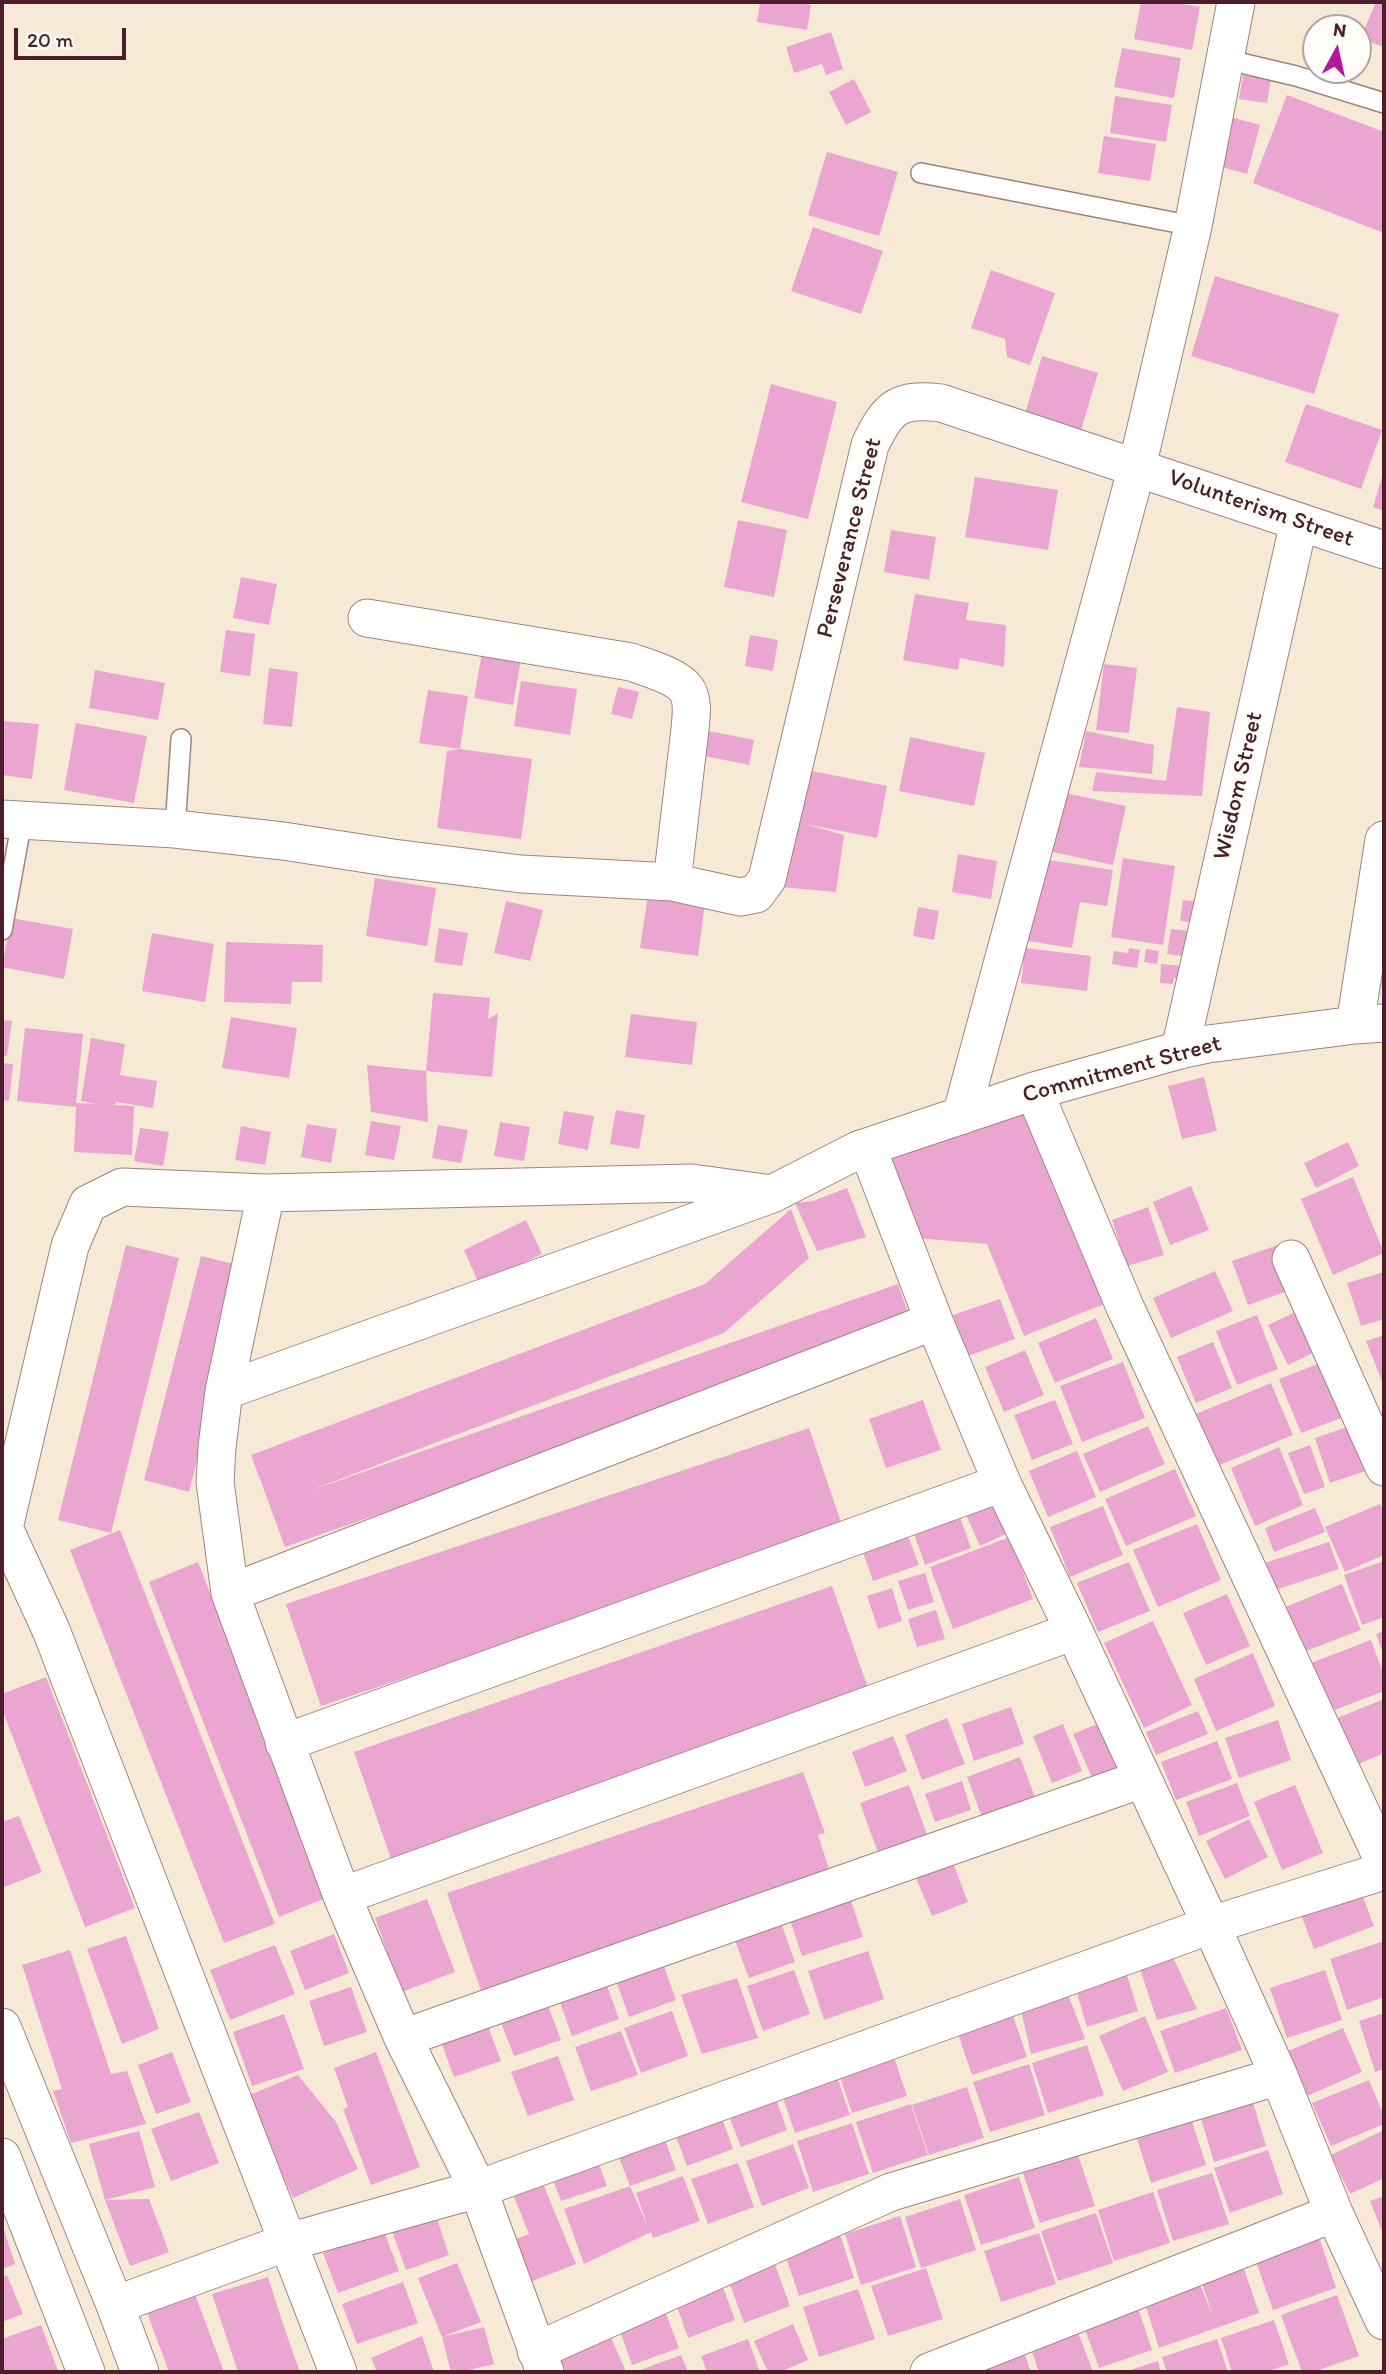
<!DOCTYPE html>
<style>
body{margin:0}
#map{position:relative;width:1386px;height:2374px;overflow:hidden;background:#f6ead6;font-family:Itim,sans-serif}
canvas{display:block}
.frame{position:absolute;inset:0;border:4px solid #4a1f2b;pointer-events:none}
.north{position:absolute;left:1302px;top:14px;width:70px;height:70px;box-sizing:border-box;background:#fdfcf7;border:2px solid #b5a4a5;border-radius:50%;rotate:8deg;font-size:19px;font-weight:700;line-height:28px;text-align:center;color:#4a1f2b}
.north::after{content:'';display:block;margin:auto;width:24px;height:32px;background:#b5179e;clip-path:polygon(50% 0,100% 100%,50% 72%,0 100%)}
.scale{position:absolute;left:14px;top:28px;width:112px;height:32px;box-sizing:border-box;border:4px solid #4a1f2b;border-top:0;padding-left:9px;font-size:21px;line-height:24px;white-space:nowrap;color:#4a1f2b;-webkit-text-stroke:5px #fdfcf7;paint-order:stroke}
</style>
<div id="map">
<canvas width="1386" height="2374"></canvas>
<div class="frame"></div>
<div class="north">N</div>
<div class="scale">20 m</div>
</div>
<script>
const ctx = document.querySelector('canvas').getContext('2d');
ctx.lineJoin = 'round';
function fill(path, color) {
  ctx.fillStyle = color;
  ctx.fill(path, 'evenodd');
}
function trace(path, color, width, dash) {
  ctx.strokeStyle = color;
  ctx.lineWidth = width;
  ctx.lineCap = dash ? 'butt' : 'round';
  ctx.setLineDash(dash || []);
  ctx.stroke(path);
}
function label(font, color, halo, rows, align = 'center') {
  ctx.font = font + ' Itim,sans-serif';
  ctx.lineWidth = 6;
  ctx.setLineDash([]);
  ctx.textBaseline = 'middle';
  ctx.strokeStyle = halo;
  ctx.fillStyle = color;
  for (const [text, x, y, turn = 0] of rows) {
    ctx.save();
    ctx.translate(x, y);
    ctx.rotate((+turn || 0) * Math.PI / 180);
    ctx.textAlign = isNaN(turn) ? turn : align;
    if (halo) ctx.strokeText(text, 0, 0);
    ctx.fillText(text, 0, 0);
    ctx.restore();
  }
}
const building = new Path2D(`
 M760,2H793L811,5L807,30L757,22Z
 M1141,2H1172L1200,7L1192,50L1134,39Z
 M1376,2H1384V47L1360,39Z
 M831,32L843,69L826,75L822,64L794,73L786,47Z
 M1122,48L1181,58L1174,98L1114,87Z
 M1243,75L1271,79L1267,103L1239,99Z
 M854,79L871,112L846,125L829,92Z
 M1287,95L1384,132V233L1253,183Z
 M1115,96L1172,105L1166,142L1110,133Z
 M1231,117L1260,125L1247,174L1218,166Z
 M1104,136L1156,144L1150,181L1098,173Z
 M827,152L898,172L879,236L808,215Z
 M813,227L883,251L861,314L791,291Z
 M991,270L1055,293L1030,365L1007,357L1005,339L971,328Z
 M1215,276L1339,314L1314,394L1191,356Z
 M1042,356L1098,373L1079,437L1023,420Z
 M771,384L837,402L808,519L741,502Z
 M1306,404L1382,430L1361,489L1285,462Z
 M1384,470V511L1373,507Z
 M975,477L1058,490L1048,550L965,537Z
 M738,520L787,530L774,597L724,587Z
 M891,530L936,537L929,580L884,572Z
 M241,577L277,584L269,625L233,618Z
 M915,594L969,603L966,620L1006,625L1004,667L960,658L958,670L903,660Z
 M226,630L255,634L250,676L220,672Z
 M750,635L778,640L773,671L745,666Z
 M483,647L522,654L513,705L474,698Z
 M1104,664L1137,668L1129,733L1096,730Z
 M269,668L298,672L292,727L263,724Z
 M95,670L165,683L158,720L89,708Z
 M521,681L577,689L570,735L514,726Z
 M618,687L639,692L632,719L611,714Z
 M428,690L468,696L460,749L419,743Z
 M1177,707L1210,712L1202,796L1092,791L1096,772L1166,781Z
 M2,721L39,724L32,779L2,775Z
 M76,723L147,736L134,803L64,790Z
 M709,731L754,740L749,765L705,756Z
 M1086,731L1154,745L1152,774L1079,767Z
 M910,737L985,753L974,806L899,791Z
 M460,749L532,759L521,839L437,828L447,751Z
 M807,770L887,786L877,838L805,824L844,835L836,892L769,886Z
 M1061,792L1126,806L1113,865L1048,851Z
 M958,854L997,861L991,899L952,892Z
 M1036,858L1113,870L1107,906L1080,902L1072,948L1022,940Z
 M1123,858L1175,866L1163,945L1111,937Z
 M375,878L436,888L427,946L366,936Z
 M648,895L705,904L698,956L640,948Z
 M1183,900L1202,902L1199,923L1180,921Z
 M506,901L543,910L530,961L494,953Z
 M918,907L939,911L934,940L913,936Z
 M11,918L73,929L64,979L2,967Z
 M439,928L468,933L462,966L434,962Z
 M1171,929L1191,931L1188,957L1167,954Z
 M152,933L214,944L205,1002L142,991Z
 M226,942L323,945L322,982H292L291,1004L224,1002Z
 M1025,948L1091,956L1087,991L1021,983Z
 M1129,948L1140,950L1137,968L1112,964L1114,951L1128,953Z
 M1146,949L1159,951L1157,964L1144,962Z
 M1161,964L1182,966L1181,978H1174L1173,984L1160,983Z
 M433,993L490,998L488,1019L498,1013L492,1077L426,1071Z
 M631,1014L697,1022L692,1065L625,1057Z
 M231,1017L297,1028L289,1078L222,1068Z
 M2,1020L12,1021L7,1056L2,1055Z
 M25,1028L83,1034L76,1103L96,1104L81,1101L91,1038L125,1044L120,1075L157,1081L153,1108L116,1102L115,1105L134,1106L132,1155L74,1152L76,1107L17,1101Z
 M2,1063L13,1064L9,1101L2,1100Z
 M367,1065L426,1071L428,1122L371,1112Z
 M1204,1077L1217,1131L1182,1139L1168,1086Z
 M1027,1101L1109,1302L1024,1336L987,1244L915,1238L883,1158Z
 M616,1110L645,1115L639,1149L610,1144Z
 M564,1111L594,1116L588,1150L558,1144Z
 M371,1121L401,1126L394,1160L365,1155Z
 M500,1122L530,1127L524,1161L494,1156Z
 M307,1124L337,1129L331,1163L301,1157Z
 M438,1125L468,1130L461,1163L432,1158Z
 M241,1126L271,1132L265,1165L235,1160Z
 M140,1128L169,1132L163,1166L134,1161Z
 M1348,1142L1359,1166L1316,1188L1304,1163Z
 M1353,1177L1384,1253L1333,1275L1301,1199Z
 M1191,1186L1209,1230L1170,1245L1153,1202Z
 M847,1188L866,1237L817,1251L795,1203L813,1201Z
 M1148,1207L1164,1255L1127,1266L1112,1220Z
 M791,1209L809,1258L724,1333L306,1492L898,1284L913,1327L285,1547L251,1455L705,1284Z
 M526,1220L542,1254L479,1284L464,1250Z
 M126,1245L179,1258L111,1533L58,1520Z
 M1278,1245L1293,1289L1248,1305L1232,1261Z
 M201,1256L246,1267L189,1492L144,1480Z
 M1215,1271L1233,1311L1171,1338L1153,1298Z
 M1384,1272V1319L1361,1326L1347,1283Z
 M1000,1299L1015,1339L968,1356L953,1315Z
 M1308,1306L1328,1346L1288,1365L1268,1325Z
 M1257,1315L1278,1369L1237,1385L1216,1331Z
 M1096,1318L1113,1359L1055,1383L1038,1343Z
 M1384,1335V1386L1366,1341Z
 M1213,1342L1232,1388L1196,1403L1177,1357Z
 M1025,1350L1044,1395L1004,1412L985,1367Z
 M1123,1362L1145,1418L1082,1442L1060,1386Z
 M1323,1362L1344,1417L1301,1433L1279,1379Z
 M1271,1383L1293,1435L1217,1466L1196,1414Z
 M923,1400L941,1450L886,1468L869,1419Z
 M1055,1400L1073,1444L1032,1460L1014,1415Z
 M1359,1423L1374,1468L1330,1483L1315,1438Z
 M1148,1426L1165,1464L1100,1492L1083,1454Z
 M809,1428L844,1531L321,1706L286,1604Z
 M1310,1445L1325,1487L1304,1494L1288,1453Z
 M1279,1447L1303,1505L1255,1526L1231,1468Z
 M1077,1451L1096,1497L1048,1517L1029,1471Z
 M1175,1469L1196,1516L1126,1546L1105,1499Z
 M991,1495L1008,1533L980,1546L963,1508Z
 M1380,1504L1384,1512V1555L1345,1572L1325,1527Z
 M1103,1506L1123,1555L1070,1577L1050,1527Z
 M1315,1508L1325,1532L1274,1552L1265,1528Z
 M957,1509L971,1548L925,1565L911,1525Z
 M1197,1524L1221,1580L1158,1607L1133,1550Z
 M120,1530L275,1924L224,1943L70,1550Z
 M906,1531L919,1565L873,1581L861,1547Z
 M1010,1537L1033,1599L953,1629L930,1567Z
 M1329,1542L1339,1569L1275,1590L1265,1563Z
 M1384,1561V1617L1362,1625L1344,1575Z
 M198,1562L328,1897L279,1917L149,1582Z
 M1129,1562L1150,1611L1098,1632L1077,1583Z
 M925,1573L934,1602L908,1610L898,1581Z
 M1342,1584L1361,1630L1296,1655L1278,1610Z
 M832,1586L870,1693L391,1859L354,1752Z
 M892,1588L902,1621L878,1629L867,1596Z
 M1227,1594L1250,1646L1206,1665L1183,1613Z
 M936,1610L945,1639L917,1647L908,1619Z
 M1153,1621L1192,1705L1144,1728L1104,1643Z
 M1384,1631V1656L1376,1634Z
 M1371,1640L1384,1675V1691L1319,1716L1300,1667Z
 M1253,1653L1275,1706L1216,1731L1194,1679Z
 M46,1677L135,1908L85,1927L2,1709V1694Z
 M1384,1699V1753L1356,1765L1337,1718Z
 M1011,1707L1024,1744L974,1761L962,1724Z
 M1198,1711L1208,1734L1156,1755L1146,1732Z
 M947,1718L965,1764L922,1780L905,1735Z
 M1278,1720L1291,1760L1239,1778L1225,1738Z
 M1102,1722L1122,1768L1093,1780L1073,1734Z
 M1063,1724L1082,1771L1052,1783L1033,1736Z
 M893,1736L907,1771L865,1787L852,1752Z
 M1217,1741L1232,1779L1176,1800L1161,1762Z
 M1020,1757L1035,1797L982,1817L967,1777Z
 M803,1772L825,1833L818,1835L833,1881L484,1999L447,1893Z
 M962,1781L971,1810L935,1822L925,1794Z
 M1237,1783L1250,1816L1199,1836L1186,1802Z
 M909,1785L930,1843L881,1861L860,1803Z
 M1295,1785L1323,1853L1282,1870L1254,1802Z
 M19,1816L42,1872L2,1888V1822Z
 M1249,1819L1268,1857L1225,1879L1206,1841Z
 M953,1863L968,1902L932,1916L916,1878Z
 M1357,1881L1374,1926L1314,1949L1297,1904Z
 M848,1892L863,1937L802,1956L787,1911Z
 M427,1899L455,1972L402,1992L375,1918Z
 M779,1917L795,1962L749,1978L732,1933Z
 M334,1934L349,1973L305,1990L290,1951Z
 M126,1936L159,2029L122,2044L87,1949Z
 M1384,1941V1997L1347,2010L1330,1959Z
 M275,1945L295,1994L230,2020L210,1970Z
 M70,1950L111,2074L127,2071L146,2124L71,2143L53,2091L62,2089L22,1965Z
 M868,1951L884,1999L824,2020L808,1971Z
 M660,1955L676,2000L629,2017L613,1972Z
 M1173,1957L1197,2009L1157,2020L1140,1969Z
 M794,1970L810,2014L763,2031L747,1986Z
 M1325,1970L1342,2020L1287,2038L1270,1988Z
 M603,1975L619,2019L572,2036L556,1991Z
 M1127,1975L1138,2011L1087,2027L1076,1990Z
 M737,1978L758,2038L702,2054L681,1995Z
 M351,1987L367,2032L324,2046L309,2001Z
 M1067,1991L1085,2039L1031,2054L1020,2006Z
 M544,1995L561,2040L514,2056L497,2012Z
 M1010,2007L1027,2057L972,2075L955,2025Z
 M1226,2008L1242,2050L1175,2073L1160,2031Z
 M672,2011L688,2056L641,2073L624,2028Z
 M1384,2013V2069L1375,2072L1359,2021Z
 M284,2014L304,2069L252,2086L233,2032Z
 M484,2016L501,2061L454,2077L438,2033Z
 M1145,2016L1168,2072L1123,2091L1099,2036Z
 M1343,2028L1362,2072L1307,2096L1288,2051Z
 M621,2031L638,2075L591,2091L575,2047Z
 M890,2045L907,2096L852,2113L835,2062Z
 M1087,2045L1104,2095L1048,2113L1032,2063Z
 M172,2052L191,2102L156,2114L138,2065Z
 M376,2052L420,2167L371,2185L343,2109L348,2107L334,2068Z
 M558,2056L574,2100L528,2116L511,2072Z
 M1029,2064L1045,2115L990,2132L973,2082Z
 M833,2065L850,2115L795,2133L778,2083Z
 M298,2075L336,2122L358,2169L293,2198L247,2096Z
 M1369,2080L1384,2116V2124L1331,2146L1312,2103Z
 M771,2085L787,2130L741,2147L724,2103Z
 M967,2087L984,2138L929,2155L912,2105Z
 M1249,2089L1266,2146L1214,2162L1197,2105Z
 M717,2104L733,2149L687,2166L670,2121Z
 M911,2104L928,2155L873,2173L856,2122Z
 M199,2112L219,2163L171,2181L151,2129Z
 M1190,2115L1206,2165L1151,2183L1135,2133Z
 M852,2123L869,2174L813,2192L797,2141Z
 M660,2126L676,2170L630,2186L648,2227L636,2193L683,2176L700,2221L653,2238L651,2232L584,2264L564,2209L630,2186L613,2142Z
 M1384,2130V2178L1350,2194L1331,2155Z
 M139,2131L155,2187L105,2200L89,2144Z
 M793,2144L809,2188L762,2206L746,2161Z
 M1268,2150L1283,2194L1230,2213L1214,2168Z
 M1078,2155L1095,2206L1040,2223L1023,2173Z
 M596,2156L607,2186L561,2201L550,2172Z
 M738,2163L754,2207L708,2224L691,2179Z
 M1212,2173L1229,2224L1173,2241L1157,2190Z
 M540,2176L576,2264L517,2287L501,2245L529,2234L510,2187Z
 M1019,2177L1035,2228L981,2245L964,2195Z
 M1153,2192L1170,2243L1114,2261L1098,2210Z
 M1384,2196V2236L1370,2201Z
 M149,2199L169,2252L130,2266L105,2200Z
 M960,2199L976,2250L921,2268L905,2217Z
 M1096,2213L1113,2263L1058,2281L1041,2231Z
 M436,2216L449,2255L406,2270L392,2231Z
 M900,2216L916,2267L861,2285L845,2234Z
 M2,2224L15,2264L2,2269Z
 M838,2228L854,2278L799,2296L782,2246Z
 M1316,2228L1336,2288L1273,2310L1252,2250Z
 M384,2231L399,2271L338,2293L323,2253Z
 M1039,2233L1056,2284L1001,2302L984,2251Z
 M774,2262L790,2306L744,2323L728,2279Z
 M457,2263L481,2322L442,2337L484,2327L494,2364L460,2372H451L442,2337L418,2278Z
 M1243,2266L1259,2313L1159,2348L1143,2297L1198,2280L1213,2316L1201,2280Z
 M926,2268L943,2319L888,2336L871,2286Z
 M7,2275L23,2314L2,2322V2277Z
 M719,2276L735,2320L688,2338L672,2293Z
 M268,2277L285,2330L300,2372H238L212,2294Z
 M403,2282L418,2323L357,2344L342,2304Z
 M193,2289L224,2372H169L145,2307Z
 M858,2289L875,2339L819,2357L803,2307Z
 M1337,2295L1359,2356L1313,2372H1302L1281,2315Z
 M662,2303L679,2348L632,2365L616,2320Z
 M1137,2305L1152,2350L1099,2368L1083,2324Z
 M1274,2320L1289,2364L1266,2372H1232L1221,2338Z
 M793,2324L808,2360L780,2372H768L754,2341Z
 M41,2325L58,2371L2,2372V2339Z
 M1076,2327L1093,2372H1039L1029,2343Z
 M608,2331L625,2369L618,2372H566L559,2354Z
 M422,2336L434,2372H377L371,2358Z
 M748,2339L760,2372H707L701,2356Z
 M1217,2339L1228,2372H1167L1162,2357Z
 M1023,2349L1031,2372H971Z
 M681,2355L688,2372H635Z
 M1158,2361L1161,2372H1124Z`);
const service = new Path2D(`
 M1224,59L1296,76L1384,103
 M921,173L1193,226
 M175,829L181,739
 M2,930L22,820`);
const minor = new Path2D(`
 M367,618L631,662C645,667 677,676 686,689C694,700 691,717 690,729L672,882
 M2,819L175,829L283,841L393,858L521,874L672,882L740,897L756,894L767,879L870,445C888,407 898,398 941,403L1384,550
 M1355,1025L1384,840
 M1180,1050L1299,522
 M1034,1091L1125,1307L1384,1862
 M961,1116L1137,467L1193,226L1236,2
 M867,1147L934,1321L1002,1483L1074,1631L1211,1925L1279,2076L1334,2213L1384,2321
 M266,1193L224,1391L217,1447L215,1482L230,1593L342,1896L403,2038L478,2189L545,2372
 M1291,1259L1384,1467
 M224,1391L772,1194L858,1150L1034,1091L1180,1050L1208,1044L1355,1025L1384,1023
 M230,1593L934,1321
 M284,1743L1002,1483
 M342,1896L1074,1631
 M2,2027L115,2305L140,2372
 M403,2038L1142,1779
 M2,2157L86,2372
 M115,2305L288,2242L478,2189L1211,1925L1384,1871
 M536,2351L891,2192L1279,2076
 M338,2372L51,1630L4,1528L70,1246L88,1204L122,1187L266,1193L692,1183L772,1194
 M929,2372L1334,2213`);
const streetNames = [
 ["Volunterism Street",1261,509,19],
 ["Perseverance Street",850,538,-76],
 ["Wisdom Street",1239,786,-77],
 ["Commitment Street",1122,1070,-15]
];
fill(building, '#eaa6d0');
trace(service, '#a08480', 22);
trace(minor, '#a08480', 39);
trace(service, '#fff', 19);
trace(minor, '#fff', 37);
label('24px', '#4a1f2b', '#fdfcf7', streetNames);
</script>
